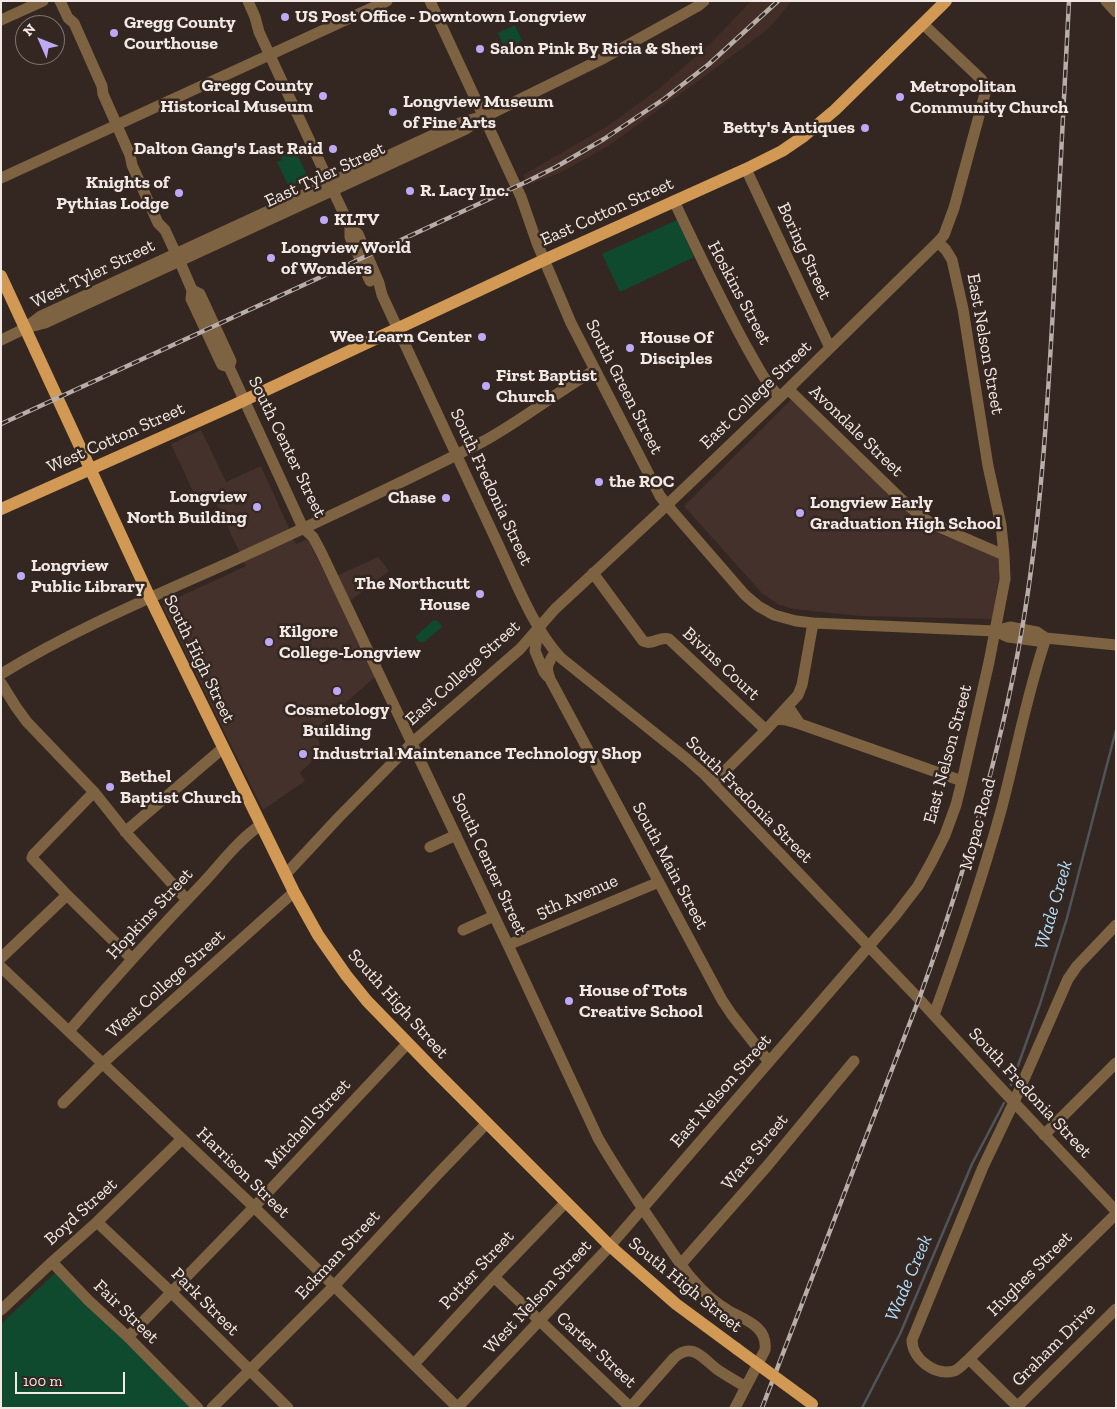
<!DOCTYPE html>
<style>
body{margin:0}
#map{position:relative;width:1117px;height:1409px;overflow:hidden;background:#342721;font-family:"Zilla Slab",serif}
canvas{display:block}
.frame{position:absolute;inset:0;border:2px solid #f2e8e4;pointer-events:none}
.north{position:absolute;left:15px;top:15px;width:50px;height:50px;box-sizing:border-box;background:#342721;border:1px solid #80746f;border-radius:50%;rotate:314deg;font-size:14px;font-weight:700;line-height:20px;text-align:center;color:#f2e8e4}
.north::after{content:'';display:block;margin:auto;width:18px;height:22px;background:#bda9f5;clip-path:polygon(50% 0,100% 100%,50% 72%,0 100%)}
.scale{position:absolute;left:15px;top:1372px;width:110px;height:22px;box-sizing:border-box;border:2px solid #f2e8e4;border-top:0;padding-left:6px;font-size:15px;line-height:18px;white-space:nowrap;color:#f2e8e4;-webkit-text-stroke:4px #342721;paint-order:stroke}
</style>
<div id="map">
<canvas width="1117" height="1409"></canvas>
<div class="frame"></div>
<div class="north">N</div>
<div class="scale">100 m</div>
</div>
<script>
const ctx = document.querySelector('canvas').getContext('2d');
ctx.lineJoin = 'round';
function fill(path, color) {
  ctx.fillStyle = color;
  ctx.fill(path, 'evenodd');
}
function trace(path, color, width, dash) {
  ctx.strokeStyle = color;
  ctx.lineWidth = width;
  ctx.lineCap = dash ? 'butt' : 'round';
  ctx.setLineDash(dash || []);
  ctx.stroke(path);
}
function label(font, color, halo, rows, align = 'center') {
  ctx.font = font + ' "Zilla Slab",serif';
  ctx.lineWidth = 5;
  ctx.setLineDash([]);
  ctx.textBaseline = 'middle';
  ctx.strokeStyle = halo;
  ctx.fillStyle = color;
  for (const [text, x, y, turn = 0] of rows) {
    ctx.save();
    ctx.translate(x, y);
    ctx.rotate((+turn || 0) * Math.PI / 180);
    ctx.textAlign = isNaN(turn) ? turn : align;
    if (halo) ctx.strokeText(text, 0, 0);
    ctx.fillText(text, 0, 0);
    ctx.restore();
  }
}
const built = new Path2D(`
 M751,1H792L768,29L708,74L608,146L560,173L527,185L523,175L608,126L661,87L711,43Z`);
const education = new Path2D(`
 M791,400L917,520L937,533L999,557L1000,570L992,619L861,616L803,610L789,608L778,604L762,593L753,583L684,506Z
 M201,430L226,482L261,466L296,544L308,539L328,580L378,557L389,571L342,607L376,676L315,730L322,751L300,773L305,781L263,810L162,605L246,566L214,498V495L198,502L171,444Z`);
const green = new Path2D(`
 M515,25L522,41L505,49L498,33Z
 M296,152L306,173L303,180L289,187L277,162L282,160L281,157L288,154L289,156Z
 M677,220L694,257L620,292L602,254Z
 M434,620L438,621L442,627L424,642H419L416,638V636Z
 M56,1272L191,1408H1V1324Z`);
const stream = new Path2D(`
 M1011,1085L1040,1004L1067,918L1116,730
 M862,1408L900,1334L972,1164L1004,1103`);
const minor = new Path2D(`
 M60,1L68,18L74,23L102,86L103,94L130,155L132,165L158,223L165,230L183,269L192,290L191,299L222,365L229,367
 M248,1L255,17L259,32L350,227L358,234L379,283L382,295C421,377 458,460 497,542C514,578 534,630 561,658L687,759L705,775L919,999L995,1082L1116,1211
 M430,1L521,197L537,243L571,323L660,496L667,505L745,595L758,606L774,615L796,621L813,623L995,631L1010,627L1037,632L1046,638L1116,645
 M1106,1L1116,12
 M1,20L43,1
 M746,169L830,348
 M1,178L387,1
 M674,201C697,250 720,298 746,346C756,363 765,383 780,397
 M350,227V237L370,281
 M192,290L200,294L231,361L229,367L303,528L313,537L321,552L508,945L598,1138C616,1169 636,1199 656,1228C677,1259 696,1292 729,1311C746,1320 768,1327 765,1350L735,1408
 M29,325L41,316L446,129L462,122L477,118
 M1,340L26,328L45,323L466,129L484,117L604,58L698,6L704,1
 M788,389L902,500L922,517L932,524L1004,555
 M593,573L643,641C652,646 659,636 669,639L766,730
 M538,630L535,651L544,672L547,676
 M995,631L1008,637L1038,641L1046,638
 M555,652C548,664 545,666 550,679L722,1000L732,1015L769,1062
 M1,674C76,628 157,595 237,559C320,521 402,483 484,441C522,420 557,392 595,370
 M1,683L16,707L27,722L94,792L129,836L187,900
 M776,719L786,720L800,724L788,706
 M800,724L962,781
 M713,783L766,730L798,695L802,685L813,623
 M94,792L33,855L32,858L67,895L132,959
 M125,832L223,748
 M430,847L456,835
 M286,874L339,817L412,743L520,649L555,609L667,505L780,397L938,242L944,235L954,208L986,90V86L981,79L923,24
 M463,930L494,916
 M508,945L659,882
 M1,958L67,895
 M1,967L254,1207L458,1408
 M934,1015C958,949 981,882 1000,814C1016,755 1026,696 1046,638
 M69,1031C112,981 156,932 202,884C219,866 240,838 261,825
 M63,1103L103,1063L294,892
 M1044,1135L1116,1063
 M97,1222L171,1292L288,1408
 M52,1262L88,1300L128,1337L198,1408
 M681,1264L768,1165L854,1061
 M494,1277L631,1408
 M1,1310L52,1262L97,1222L182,1139
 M128,1337L254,1207L408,1043
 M969,1359L1116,1214
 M414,1364L494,1277L566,1202
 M1018,1406L1116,1309
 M212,1408L334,1286L436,1176L487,1123
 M457,1408L610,1246L895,916L918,886L932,861L945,835L956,805L962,781L989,662L1005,579L1004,555L1001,525L988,466L963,309L952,260L946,250L938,242
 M630,1408L674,1358C693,1341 703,1359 718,1370C727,1376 736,1381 746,1387
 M1019,1408L969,1359C964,1363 960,1369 954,1371C935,1376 912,1359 912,1340L983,1167L1014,1102L1068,979L1077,966L1116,925`);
const major = new Path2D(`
 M1,276L150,598L294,892L318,935L346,975L367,1001L435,1071L610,1246L676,1304L737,1349
 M1,509L232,406L544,260L746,169L782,151L804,136L835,110L946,1`);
const rail = new Path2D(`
 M1,424L360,259L526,182L556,167L604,139L664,99L709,64L778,1
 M762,1408L919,999C965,873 1004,744 1025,611C1042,505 1048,399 1054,291C1059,195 1064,98 1069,1`);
const majorBridge = new Path2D(`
 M737,1349L812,1404`);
const markers = [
 [285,17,5,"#bda9f5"],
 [114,33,5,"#bda9f5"],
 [480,49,5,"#bda9f5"],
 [323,96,5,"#bda9f5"],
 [900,97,5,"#bda9f5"],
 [393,112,5,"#bda9f5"],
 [865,128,5,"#bda9f5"],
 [333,149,5,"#bda9f5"],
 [410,191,5,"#bda9f5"],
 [179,193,5,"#bda9f5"],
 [324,220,5,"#bda9f5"],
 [271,258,5,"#bda9f5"],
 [482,337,5,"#bda9f5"],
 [630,348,5,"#bda9f5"],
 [486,386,5,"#bda9f5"],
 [599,482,5,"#bda9f5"],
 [446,498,5,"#bda9f5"],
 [257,507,5,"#bda9f5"],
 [800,513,5,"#bda9f5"],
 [21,576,5,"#bda9f5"],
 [480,594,5,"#bda9f5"],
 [269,642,5,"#bda9f5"],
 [337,691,5,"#bda9f5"],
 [303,754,5,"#bda9f5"],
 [110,787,5,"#bda9f5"],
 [569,1001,5,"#bda9f5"]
];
const poiNames = [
 ["US Post Office - Downtown Longview",295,17],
 ["Gregg County",124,23],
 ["Courthouse",124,44],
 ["Salon Pink By Ricia & Sheri",490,49],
 ["Gregg County",313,86,"right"],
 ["Historical Museum",313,107,"right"],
 ["Metropolitan",910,87],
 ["Community Church",910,108],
 ["Longview Museum",403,102],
 ["of Fine Arts",403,123],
 ["Betty's Antiques",855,128,"right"],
 ["Dalton Gang's Last Raid",323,149,"right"],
 ["Knights of",169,183,"right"],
 ["Pythias Lodge",169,204,"right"],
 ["R. Lacy Inc.",420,191],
 ["KLTV",334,220],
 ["Longview World",281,248],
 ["of Wonders",281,269],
 ["Wee Learn Center",472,337,"right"],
 ["House Of",640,338],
 ["Disciples",640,359],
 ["First Baptist",496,376],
 ["Church",496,397],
 ["the ROC",609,482],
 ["Longview",247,497,"right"],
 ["North Building",247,518,"right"],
 ["Chase",436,498,"right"],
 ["Longview Early",810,503],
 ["Graduation High School",810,524],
 ["Longview",31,566],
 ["Public Library",31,587],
 ["The Northcutt",470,584,"right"],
 ["House",470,605,"right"],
 ["Kilgore",279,632],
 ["College-Longview",279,653],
 ["Cosmetology",337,710,"center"],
 ["Building",337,731,"center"],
 ["Industrial Maintenance Technology Shop",313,754],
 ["Bethel",120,777],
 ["Baptist Church",120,798],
 ["House of Tots",579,991],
 ["Creative School",579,1012]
];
const streetNames = [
 ["East Tyler Street",325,175,-25],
 ["East Cotton Street",607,212,-24],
 ["Boring Street",804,251,65],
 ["West Tyler Street",93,274,-26],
 ["Hoskins Street",739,293,62],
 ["East Nelson Street",985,344,80],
 ["South Green Street",624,387,63],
 ["East College Street",756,395,-44],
 ["Avondale Street",856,431,44],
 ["West Cotton Street",116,438,-24],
 ["South Center Street",287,447,64],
 ["South Fredonia Street",491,487,65],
 ["South High Street",199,659,64],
 ["Bivins Court",721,664,43],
 ["East College Street",463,673,-42],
 ["East Nelson Street",948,754,-75],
 ["South Fredonia Street",749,800,45],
 ["Mopac Road",978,824,-75],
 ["South Center Street",489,864,65],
 ["South Main Street",670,866,62],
 ["5th Avenue",577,897,-23],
 ["Hopkins Street",150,914,-47],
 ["West College Street",166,984,-42],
 ["South High Street",398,1004,48],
 ["East Nelson Street",721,1091,-49],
 ["South Fredonia Street",1030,1093,47],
 ["Mitchell Street",308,1124,-47],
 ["Ware Street",755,1152,-50],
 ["Harrison Street",243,1173,44],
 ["Boyd Street",81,1212,-42],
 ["Eckman Street",338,1255,-47],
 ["Potter Street",477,1270,-47],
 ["Hughes Street",1030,1274,-45],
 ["South High Street",685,1285,39],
 ["West Nelson Street",538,1297,-47],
 ["Park Street",205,1302,45],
 ["Fair Street",126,1312,44],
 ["Graham Drive",1054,1345,-45],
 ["Carter Street",596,1350,43]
];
const waterNames = [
 ["Wade Creek",1054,905,-74],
 ["Wade Creek",909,1278,-67]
];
fill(built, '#422e26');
fill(education, '#44312b');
fill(green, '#0f492e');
trace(stream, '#4f555a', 2.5);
trace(minor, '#7e6343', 11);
trace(major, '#d29955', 12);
trace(rail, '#b8ada9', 4.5);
trace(rail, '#342721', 2.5, [8]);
trace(majorBridge, '#d29955', 12);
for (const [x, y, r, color] of markers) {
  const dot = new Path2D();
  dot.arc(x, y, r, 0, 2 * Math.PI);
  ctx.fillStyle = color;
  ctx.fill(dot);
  trace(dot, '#342721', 2);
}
label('bold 18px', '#f2e8e4', '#342721', poiNames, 'left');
label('18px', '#f2e8e4', '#342721', streetNames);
label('italic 19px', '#b2defd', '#342721', waterNames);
</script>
